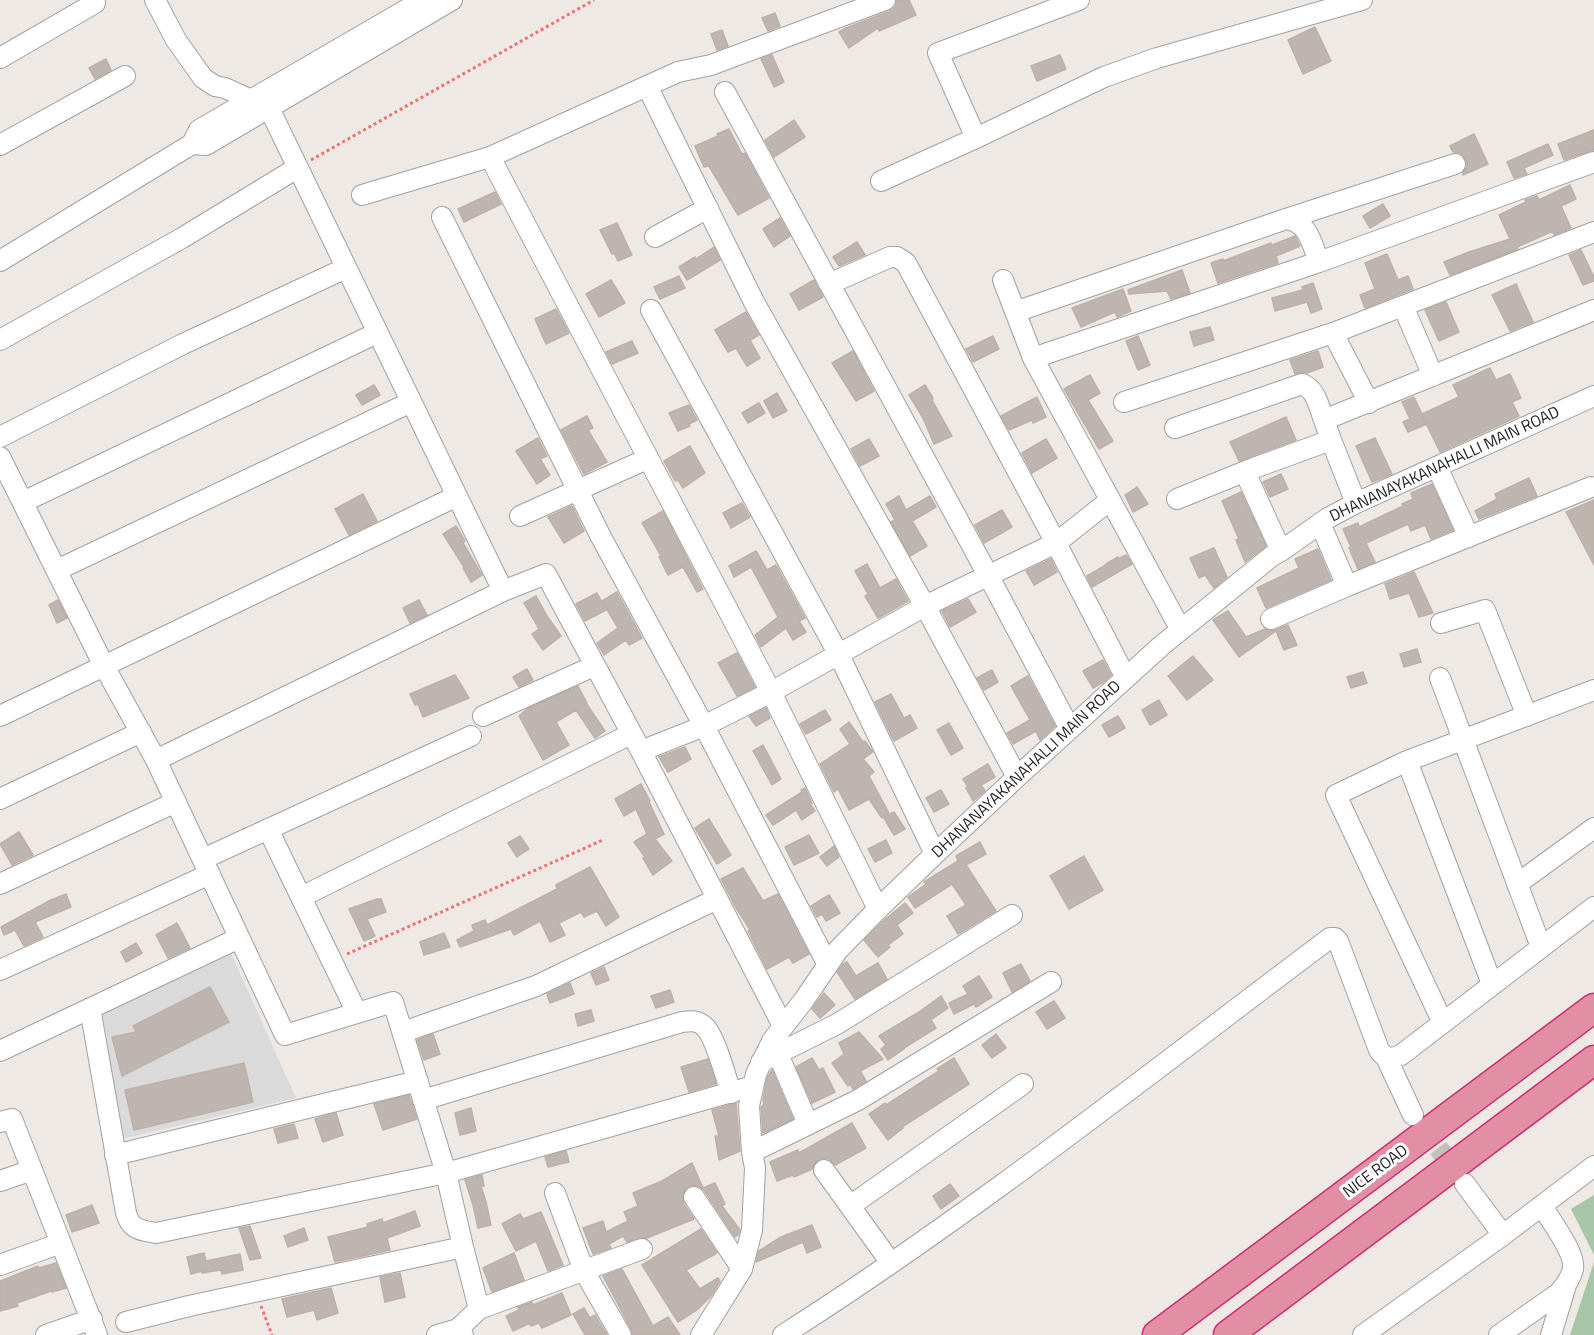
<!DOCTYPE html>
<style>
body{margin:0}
canvas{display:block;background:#eee9e4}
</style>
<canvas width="1594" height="1335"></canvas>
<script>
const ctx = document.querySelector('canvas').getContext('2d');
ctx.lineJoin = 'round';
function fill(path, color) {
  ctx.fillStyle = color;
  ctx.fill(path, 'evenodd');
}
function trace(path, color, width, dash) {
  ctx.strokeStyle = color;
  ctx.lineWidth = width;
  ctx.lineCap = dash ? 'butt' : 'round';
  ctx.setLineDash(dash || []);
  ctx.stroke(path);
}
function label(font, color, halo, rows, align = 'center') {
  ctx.font = font + ' "Titillium Web",sans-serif';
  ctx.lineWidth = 6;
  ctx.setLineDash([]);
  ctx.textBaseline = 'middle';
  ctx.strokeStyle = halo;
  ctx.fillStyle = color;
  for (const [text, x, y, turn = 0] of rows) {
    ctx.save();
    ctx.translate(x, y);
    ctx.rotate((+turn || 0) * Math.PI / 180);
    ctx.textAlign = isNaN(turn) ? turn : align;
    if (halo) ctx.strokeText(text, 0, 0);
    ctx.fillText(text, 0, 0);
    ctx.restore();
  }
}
const residential = new Path2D(`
 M230,951L296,1098L122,1139L102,1011Z`);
const cemetery = new Path2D(`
 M1594,1195V1255L1571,1209Z
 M1594,1262V1335H1570Z`);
const building = new Path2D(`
 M897,0H909L916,15L879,31L878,28L849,48L839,32L846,28L890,11L895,7Z
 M775,13L780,26L768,31L762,18Z
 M1315,27L1331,61L1303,74L1288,40Z
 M722,30L728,46L717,50L711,34Z
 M772,55L784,82L774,87L761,59Z
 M1060,55L1066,69L1037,81L1031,66Z
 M106,59L111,70L95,79L89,68Z
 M794,120L805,137L774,157L765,140Z
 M729,129L742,154L745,153L769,198L738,215L709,166L704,167L695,146L718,136L717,134Z
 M1594,130V150L1564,160L1558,144Z
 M1474,134L1488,164L1463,175V173L1467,166L1466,160L1463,155L1458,152H1453L1450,146Z
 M1548,144L1553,155L1524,168L1527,174L1514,178L1507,162Z
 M1570,185L1576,199L1561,206L1571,228L1554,235L1553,231L1517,247L1518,249L1450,275L1444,262L1469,252L1510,239L1499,215L1526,202L1525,200L1537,196L1539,200Z
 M495,192L501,204L464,222L458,209Z
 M1383,204L1390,216L1370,228L1363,216Z
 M780,218L790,236L774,247L763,229Z
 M617,223L632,255L618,261L614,253L612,254L600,230Z
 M1295,236L1300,246L1276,256L1278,263L1218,283L1211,263L1223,259V261L1271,243L1272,245Z
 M857,242L865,255L839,266L833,257Z
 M714,247L720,260L687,280L679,267L695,257L696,259Z
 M1581,250L1594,277V281L1583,285L1569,255Z
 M1387,254L1398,280L1408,276L1413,289L1365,308L1360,295L1375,289L1365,263Z
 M1182,270L1190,293L1171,299L1167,291L1129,294L1128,290Z
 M679,276L685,288L660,299L654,287Z
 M611,280L625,303L599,317L586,294Z
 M814,280L823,297L799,310L790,294Z
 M1313,283L1322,309L1311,313L1307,302L1275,311L1272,298L1303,290L1302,287Z
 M1516,284L1533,322L1510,331L1492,295Z
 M1123,289L1131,311L1117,317L1115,312L1081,327L1072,308Z
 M1446,302L1459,332L1439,341L1425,310Z
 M556,309L569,333L546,344L535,319Z
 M746,312L759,335L750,340L760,358L747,366L736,348L728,352L715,330Z
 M1210,327L1214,340L1194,346L1190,332Z
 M993,336L999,349L973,362L966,349Z
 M1138,336L1150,365L1138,370L1126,341Z
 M632,341L638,353L612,364L606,352Z
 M853,351L874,391L856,401L832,363Z
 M1318,351L1323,367L1307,373L1302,372L1295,374L1290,360Z
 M1490,368L1496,380L1510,374L1521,398L1512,402L1519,416L1440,452L1422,415L1427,424L1408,432L1403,422L1410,419L1402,402L1414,397L1422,414L1459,397L1453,385Z
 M1090,375L1100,393L1088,400L1113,441L1099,449L1064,389Z
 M374,385L380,395L362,405L356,395Z
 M925,385L933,398L932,400L952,436L934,444L923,418L909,395Z
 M777,393L787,411L773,418L764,401Z
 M1037,397L1046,417L1033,423L1032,420L1009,430L1001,416Z
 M759,403L765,413L748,423L742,413Z
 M689,405L697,420L689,424L690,426L678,431L669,413Z
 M587,416L593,428L588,430L607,462L584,474L561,430Z
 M1286,417L1296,440L1239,461L1230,442Z
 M538,438L547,456L540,459L550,475L537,484L516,451Z
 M1375,438L1392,474L1372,482L1356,446Z
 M869,439L879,456L860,466L851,449Z
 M1046,439L1057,458L1032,473L1022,453Z
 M690,446L705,473L683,488L678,480L675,481L664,461Z
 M1281,474L1288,489L1270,497L1263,482Z
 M1529,478L1537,496L1479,519L1475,511L1497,499L1495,494Z
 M1432,484L1453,530L1431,539L1425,525L1411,531L1408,524L1366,543L1375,562L1358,569L1349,548L1351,547L1343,529L1358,523L1359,527L1403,506L1402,504L1413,499L1411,493Z
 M1137,487L1148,504L1133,512L1125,495Z
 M1241,492L1266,546L1245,562L1236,540L1239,539L1222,501Z
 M363,494L377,521L349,535L335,509Z
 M899,496L906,510L930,496L936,507L912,521L927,546L910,556L891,522L895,520L886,504Z
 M1594,500V565L1566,512Z
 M742,503L750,517L731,528L723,513Z
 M572,506L584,531L564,543L548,517Z
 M1002,510L1012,527L984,543L975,525Z
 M663,511L703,589L697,592L683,567L668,575L659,557L661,556L642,523Z
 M456,526L465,541L463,543L482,575L471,582L463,568L464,567L443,534Z
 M1214,548L1227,577L1214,588L1205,575L1199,578L1190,558Z
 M1318,549L1331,580L1266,608L1257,588L1299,568L1295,559Z
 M756,551L767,570L776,565L805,618L799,621L806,632L793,640L786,628L761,647L755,635L778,617L751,567L734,577L729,566Z
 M1126,555L1132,564L1092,587L1087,576L1106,565V564L1118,557V559Z
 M1051,559L1057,572L1034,585L1026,571Z
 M867,564L880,588L896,579L908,601L878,618L865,596L868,594L855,571Z
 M1414,572L1433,613L1419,617L1409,593L1390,599L1385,584Z
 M617,592L642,638L629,645L626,640L604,655L597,643L618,628L602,601Z
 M597,593L606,610L585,621L576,604Z
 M536,596L547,616L561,636L543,650L532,634L539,629L524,603Z
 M968,599L976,612L950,627L942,611Z
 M58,600L67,618L57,623L49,605Z
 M419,600L427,615L410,623L403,608Z
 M1228,611L1246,637L1265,629L1270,631L1275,630L1288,625L1297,645L1284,650L1276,631L1239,657L1213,620Z
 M1417,649L1421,662L1404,667L1400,654Z
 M737,653L755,687L737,696L718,663Z
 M1193,656L1213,680L1187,700L1168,676Z
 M1103,660L1111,675L1105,681L1093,688L1083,671Z
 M527,669L533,680L519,687L513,677Z
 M992,670L998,682L984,690L977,678Z
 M1363,672L1367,683L1351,688L1347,677Z
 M455,675L469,698L423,717L418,704L415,705L410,694Z
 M1028,676L1055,726L1040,740L1036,731L1013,744L1007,733L1030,720L1011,686Z
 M578,686L587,703H586L605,731L595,738L576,710L556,722L569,745L543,760L519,716L527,709Z
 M891,694L904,718L910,715L917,728L894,741L875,702Z
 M1159,700L1167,715L1150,725L1142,710Z
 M766,708L770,718L756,726L749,716Z
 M825,710L831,720L806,734L800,724Z
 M1118,716L1125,728L1109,737L1102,725Z
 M849,722L863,742L865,741L873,752L863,759L874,772L869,776L889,813L882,818L869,799L849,810L838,789L834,792L820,764L850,744L840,729Z
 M949,723L963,748L951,755L937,730Z
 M763,745L781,779L772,785L753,751Z
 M685,747L691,759L668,772L659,757Z
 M988,764L995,777L981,785L985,791L973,801L966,788L968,787L963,779Z
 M641,784L650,801L649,802L664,834L655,839L672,861L653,875L643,858L645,857L634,842L647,834L636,809L624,816L615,799Z
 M805,788L812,803L810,804L815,811L802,820L796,810L773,825L766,815L802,792L801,790Z
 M941,790L949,804L934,812L926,798Z
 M894,812L905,829L894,835L884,818Z
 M709,819L731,855L717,864L695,828Z
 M19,832L33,855L12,865L0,844Z
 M809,835L819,853L794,865L785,847Z
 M520,836L529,849L517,857L508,843Z
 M886,840L892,853L875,862L868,849Z
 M980,842L986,854L966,865L996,911L958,934L947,916L966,905L952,884L915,908L908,897L926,884L924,882L958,861L956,856Z
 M834,846L839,857L827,866L820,857Z
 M1084,856L1103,890L1069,909L1050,876Z
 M590,867L619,917L606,926L597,911L584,917L581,912L559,923L565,935L550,942L540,921L514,935L511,929L460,947L457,940L474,931L472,925L485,920L487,925L557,889L556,885Z
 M743,868L763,901L778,894L809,954L793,963L789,957L767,969L748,931L750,930L735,906L721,879Z
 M66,894L71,907L35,922L43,937L24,946L15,930L4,935L1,927L51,900Z
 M829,895L840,913L826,921L822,914L817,917L811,906Z
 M377,899H381L386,912L367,919L375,936L364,941L349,909Z
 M905,903L913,913L897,925L903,934L888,945L890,947L878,957L864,940L882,922Z
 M177,923L190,948L168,958L156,935Z
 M444,933L450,947L424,955L420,942Z
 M136,943L142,953L126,962L121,952Z
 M847,962L856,976L878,963L887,979L855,999L837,972L843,964Z
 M1021,964L1030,981L1012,992L1003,973Z
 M604,967L609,980L596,985L591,973Z
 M979,976L992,997L976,1007L974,1004L954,1014L949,1003L968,994L963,986Z
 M570,983L574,994L550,1003L547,994Z
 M210,987L229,1022L122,1076L112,1037L136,1032L133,1026Z
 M670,990L674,1002L656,1008L651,996Z
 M824,993L835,1005L820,1018L812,1009Z
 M941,996L948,1008L931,1020L936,1028L904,1048V1049L888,1060L881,1049L886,1045L879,1036L919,1012Z
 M1054,1001L1065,1018L1047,1029L1036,1012Z
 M591,1010L594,1021L578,1026L575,1014Z
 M859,1032L883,1059L860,1071L866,1081L853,1089L850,1084L848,1086L832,1063L844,1054L839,1043Z
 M433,1034L440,1054L424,1060L417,1040Z
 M996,1034L1006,1048L992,1058L982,1045Z
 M812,1058L819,1070L823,1068L835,1092L812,1103L796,1067Z
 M954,1058L969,1084L902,1127L903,1128L888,1140L869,1114L885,1103L886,1105L939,1071L937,1069Z
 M708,1059L716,1084L689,1092L681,1067Z
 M244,1063L253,1102L134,1130L125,1090Z
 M772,1070L793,1119L763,1133L761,1107L764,1104L763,1100L767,1078Z
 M409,1095L417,1119L383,1130L374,1104Z
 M736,1103L740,1151L719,1160L715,1136H719L712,1110Z
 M471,1108L476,1131L460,1135L455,1113Z
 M336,1113L343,1135L323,1142L315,1119Z
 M852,1123L866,1148L835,1165L829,1159L822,1158L817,1161L812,1169L794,1177L793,1175L777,1181L770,1162L798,1150L799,1153Z
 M294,1124L298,1138L278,1143L274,1129Z
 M566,1151L569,1162L548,1167L545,1157Z
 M692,1163L703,1188L715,1183L725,1204L722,1206L740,1230L738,1235L735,1237L704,1190L699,1186L693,1185L687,1187L684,1191L682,1197L684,1204L694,1219L647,1238H638L627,1242L623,1236L609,1244L611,1248L593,1254L583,1228L603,1221L606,1232L628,1221L624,1212L638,1206L633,1193L662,1181Z
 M482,1175L484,1186H481L486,1202L491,1225L478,1228L473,1205L465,1180Z
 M950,1184L959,1196L941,1209L933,1196Z
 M92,1205L99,1223L72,1232L66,1215Z
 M415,1211L420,1226L387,1238L390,1250L335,1262L328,1237L368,1227L367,1224L382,1219L383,1223Z
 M541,1212L563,1265L548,1271L536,1241L516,1251L502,1224L520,1214L523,1219Z
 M812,1225L821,1247L807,1253L803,1242L756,1262L759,1251L781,1237Z
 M250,1226L261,1258L250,1260L239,1228Z
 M304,1228L308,1240L288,1247L284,1236Z
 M701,1229L717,1253L686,1270L700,1289L718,1278L720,1281L711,1296L698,1309L678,1322L642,1265Z
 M204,1253L206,1261L240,1254L243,1270L222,1274L221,1270L202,1273V1271L191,1274L187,1257Z
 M514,1253L524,1280L492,1292L483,1268Z
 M56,1263L66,1288L52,1292L51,1291L17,1303L18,1306L0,1311V1281L38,1266L39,1268Z
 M622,1269L653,1326L668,1317L680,1335H633L631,1329L603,1276Z
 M400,1273L405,1297L385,1302L380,1277Z
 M331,1288L338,1313L317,1320L314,1310L287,1317L282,1299Z
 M562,1293L571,1315L542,1328L539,1323L531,1326L530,1323L513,1331L506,1316L519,1310L518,1307L532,1302L533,1305Z
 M584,1308L590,1318L595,1315L607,1335H585L573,1314Z`);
const minorTunnel = new Path2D(`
 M1420,1124L1459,1175`);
const path = new Path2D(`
 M311,160L594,0
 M347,954L603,840
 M261,1306L272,1335`);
const minor = new Path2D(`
 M155,0L176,40L203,78L215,86L225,88L269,108L503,591L546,574L641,751L783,1026
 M423,0L199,130L192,144L206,145L452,0
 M0,58L95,3
 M647,86L754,302L925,606L1017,777
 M725,92L988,575L1070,729
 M976,138L938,53L1079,0
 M0,145L125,76
 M490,157L771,692L878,909
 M881,181L976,138L1104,77L1157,58L1362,0
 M362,195L490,157L678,72L711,65L885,0
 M442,217L601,537L704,726L828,965
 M1286,219L1455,164
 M655,237L708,208
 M0,261L192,144
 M1003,280L1033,358
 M829,284L890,257H897L906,263L1056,543L1126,678
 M1403,306L1433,376
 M651,310L839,655L935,854
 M1015,312L1286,219C1308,221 1312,244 1319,262
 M1333,333L1369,403
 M0,340L182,238L297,168
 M1124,402L1333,333L1594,232
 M1175,428L1302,384C1316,389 1319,407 1324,420
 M0,437L183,344L346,268
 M0,457L104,666L156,760L285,1035L393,1002L446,1173L753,1086
 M1437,467L1469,537
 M1177,499L1251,469
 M23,502L377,333
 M1356,503L1331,440L1324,420L1594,310
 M520,516L647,459
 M1320,523L1347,586
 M1281,551L1249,481C1248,475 1248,471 1254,468L1331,440
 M57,570L411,402
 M1271,619L1347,586L1591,487
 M1441,623L1485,610L1527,716
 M1181,630L1033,358L1319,262L1594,162
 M1440,678L1541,947
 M0,716L457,496
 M483,716L594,666
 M641,751L704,726L771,692L925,606L1056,543L1109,501
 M156,760L503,591
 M1407,761L1492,984
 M0,799L141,732
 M268,829L357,1013
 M203,859L471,736
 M0,884L176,802
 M1517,884L1594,828
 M301,897L631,734
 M0,970L210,874
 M90,1008L126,1213C131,1230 140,1230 156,1233L446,1173L463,1247L479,1309L458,1329L463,1335
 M1443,1023L1336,795L1407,761L1594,690
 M403,1032L536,986L717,899
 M0,1051L239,938
 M778,1054L808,1124
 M1386,1057L1413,1115
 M761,1062L837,1024L1012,915
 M423,1100L682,1022C690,1021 697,1020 704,1026C715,1035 726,1078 731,1093
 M0,1122L12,1119L97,1335
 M752,1152L858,1100L1051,982
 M115,1155L418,1081
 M824,1170L891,1263
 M0,1181L32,1170
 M1465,1184L1503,1235
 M555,1193L584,1271L621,1335
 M694,1197L742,1269
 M850,1206L1023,1084
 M0,1265L61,1243
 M479,1309L642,1249
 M126,1322L189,1306L463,1247
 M46,1335L92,1319
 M437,1335L458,1329
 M701,1335L742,1269L752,1230L755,1168L752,1152L749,1106L756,1074L772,1041L804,1000L838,950L878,909L935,854L1017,777L1161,646L1272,556L1281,551L1328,518L1356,503L1594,396
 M783,1335C973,1214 1150,1073 1330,938H1335L1338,941L1379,1050L1382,1054L1390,1059L1401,1055L1594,907
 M1363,1335L1503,1235L1594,1166
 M1499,1335L1559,1293C1565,1286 1571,1278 1573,1269C1576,1253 1550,1220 1542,1206
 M1551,1335L1566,1285`);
const highway = new Path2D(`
 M1157,1335L1594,1008
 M1228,1335L1594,1060`);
const streetNames = [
 ["DHANANAYAKANAHALLI MAIN ROAD",1445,465,-25],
 ["DHANANAYAKANAHALLI MAIN ROAD",1027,770,-43],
 ["NICE ROAD",1376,1172,-37]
];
fill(residential, '#dbdada');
fill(cemetery, '#a6c6a7');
fill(building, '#beb5b0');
trace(building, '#bfafa7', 1.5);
trace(minorTunnel, '#c4c0bc', 20, [20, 10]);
trace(minor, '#a1a1a1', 22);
trace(highway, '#d02c75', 31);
trace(path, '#f37070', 3, [3, 3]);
trace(minor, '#fff', 20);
trace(highway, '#e28fa6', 28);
label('16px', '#1d1d1d', '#fff', streetNames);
</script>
